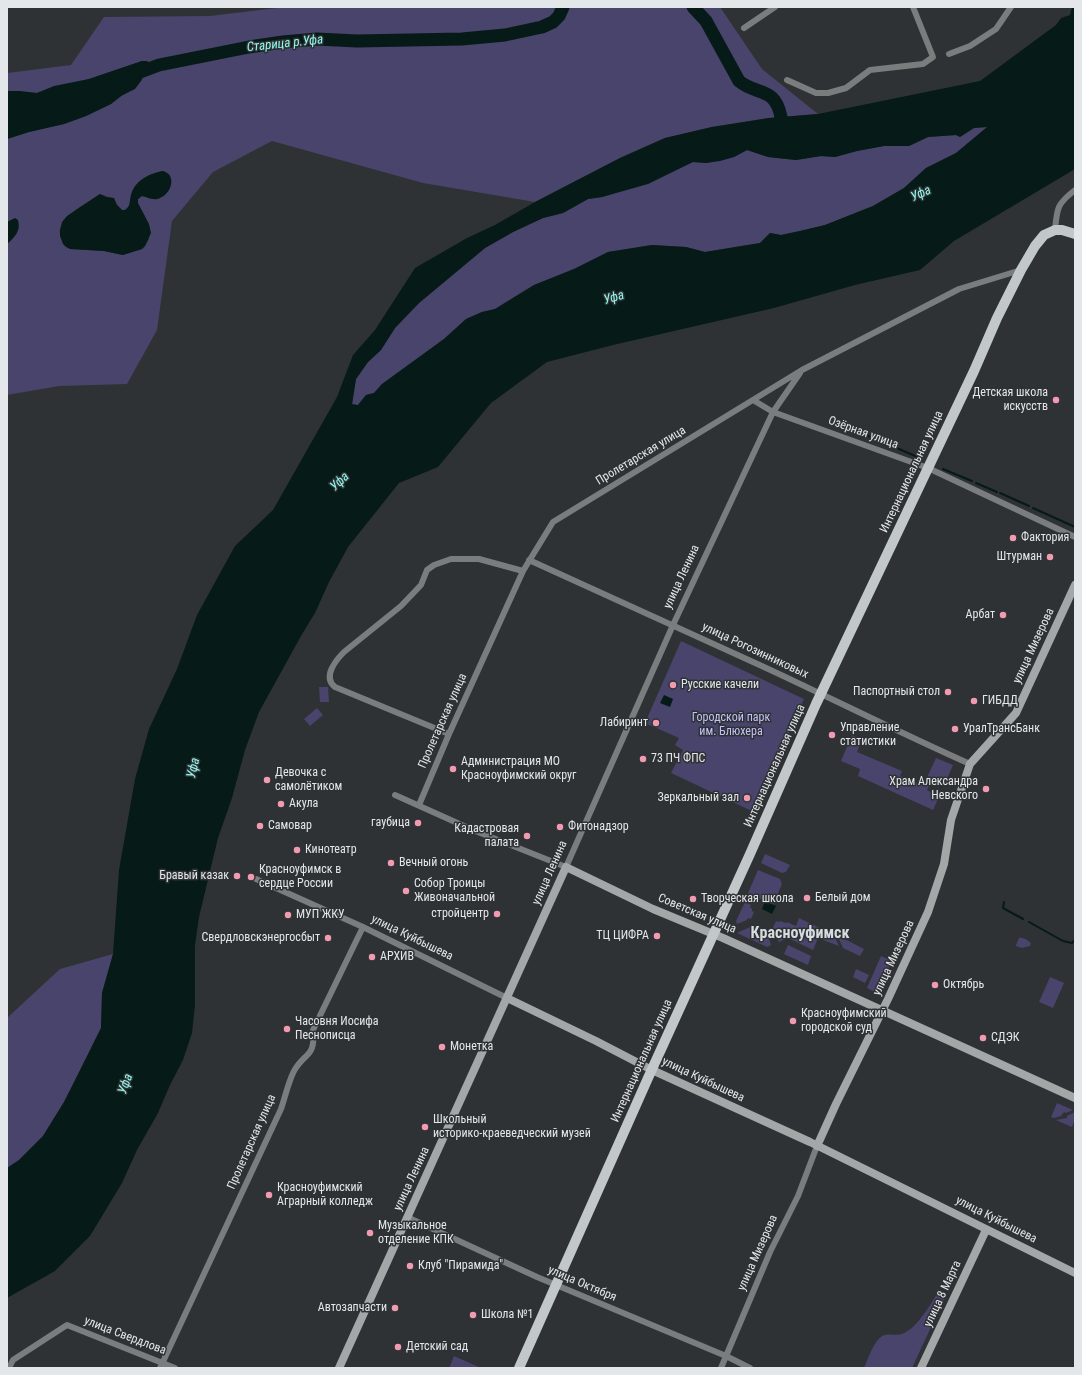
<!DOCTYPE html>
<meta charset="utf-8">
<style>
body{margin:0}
#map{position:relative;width:1082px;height:1375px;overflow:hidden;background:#2e3235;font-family:"Roboto Condensed",sans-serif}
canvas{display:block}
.frame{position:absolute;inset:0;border:8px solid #e4e7e9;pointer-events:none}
</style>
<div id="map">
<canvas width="1082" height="1375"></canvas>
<div class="frame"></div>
</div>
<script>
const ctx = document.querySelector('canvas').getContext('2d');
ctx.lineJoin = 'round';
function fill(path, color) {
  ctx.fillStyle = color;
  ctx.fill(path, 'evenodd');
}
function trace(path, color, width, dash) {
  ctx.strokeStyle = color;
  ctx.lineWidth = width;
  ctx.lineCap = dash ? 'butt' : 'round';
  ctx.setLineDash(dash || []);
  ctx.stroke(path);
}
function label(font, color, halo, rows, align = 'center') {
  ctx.font = font + ' "Roboto Condensed",sans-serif';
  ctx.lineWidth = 3;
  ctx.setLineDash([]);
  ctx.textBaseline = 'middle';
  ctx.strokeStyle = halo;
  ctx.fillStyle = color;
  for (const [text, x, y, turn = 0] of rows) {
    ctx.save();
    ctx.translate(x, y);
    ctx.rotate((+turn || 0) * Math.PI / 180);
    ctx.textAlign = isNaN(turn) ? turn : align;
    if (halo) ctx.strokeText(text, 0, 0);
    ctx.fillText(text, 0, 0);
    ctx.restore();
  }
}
const green = new Path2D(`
 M285,7H720L762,69L818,114L769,118L712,127L665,138L620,158L535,202L423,183L272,141L213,172L172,221L157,330L127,384L59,386L7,395V244L12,239L10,221L7,222V139L29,132L64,124L86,116L111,104L141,81L145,73L151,68L142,61L89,79L36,93L19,91H7V73L71,65L104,17L210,16ZM163,171L159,199H152L142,196L138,199L137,203L149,239L145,246L142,249L122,255L104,251L70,249C67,245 61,239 60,234C57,217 89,202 100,194L111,198L122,210H125C130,206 131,202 133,196C138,179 147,174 163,171Z
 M988,127L956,153L926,168L904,188L873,206L825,225L800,231L781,235L770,233L760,243L705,252L686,247L652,245L608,252L574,269L534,285L495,309L482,312L466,319L444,339L382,384L374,393L366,395L358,405H352L356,379L368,362L381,350L395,328L419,303L485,248L513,232L543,218L563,213L588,199L602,197L625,190L693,162L706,163L734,157L747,150L768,157L796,160L821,156L835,157L857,151L884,146H909L928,137L956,135L960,137L974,128Z
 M681,641L804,699L776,762L773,761L769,770L772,772L754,812L671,773L683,750L675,745L679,738L645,723Z
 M319,687H328L329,702H320Z
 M317,708L323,715L310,726L304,719Z
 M852,735L862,740L857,752L902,771L900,776L923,786L936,758L953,765L944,786L932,780L927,790L939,797L933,810L858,776L860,769L841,761Z
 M765,854L790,865L786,872L782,873L761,863Z
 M758,870L780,879L782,884L773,905L748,893Z
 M745,902L751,905L750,907L752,909V911L754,912L751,919L748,918L747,920L737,924L736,921Z
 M799,918L822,929L813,950L788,938L779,942L777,938L774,936L777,930L773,928L776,921L779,922L780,921L786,923L787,922L796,926Z
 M750,927L753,929C757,940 761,933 768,935L771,945L767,947L737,933Z
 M827,930L833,933L839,946L823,940Z
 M837,935L864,949L860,956L843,948Z
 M1019,938C1023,937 1027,940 1031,943L1030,946L1022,948L1016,946V945Z
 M788,945L811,956L808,965L784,954Z
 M113,954L102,993L101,1028L80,1072L64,1102L43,1136L19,1160L7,1168V1018L60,969Z
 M881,956L892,961L877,993L867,988Z
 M856,969L869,975L865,983L853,977Z
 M1050,977L1064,983L1053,1008L1039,1002Z
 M1057,1103L1073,1110L1066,1113L1064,1112L1061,1116L1054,1118L1051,1117Z
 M1075,1112V1119L1072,1127L1056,1120L1067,1118V1116Z
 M939,1290L947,1293L912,1368H864C868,1359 875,1337 885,1335C895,1333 898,1338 909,1330C919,1324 933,1301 939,1290Z
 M454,1356L481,1368H449Z`);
const water = new Path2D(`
 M1072,7H1075V169L954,241L920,270L855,285L774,308L613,345L547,362L491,403L438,467L399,483L348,547L329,582L315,613L301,636L259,712L245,750L232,798L218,838L199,917L195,945V1005L192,1033L183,1060L170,1085L158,1113L137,1150L122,1183L90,1236L55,1271L7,1298V1168L19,1160L43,1136L64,1102L101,1028L102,993L113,954L119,870L135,779L149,729L177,669L197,615L235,546L273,510L337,397L353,355L375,330L415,268L467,238L495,225L535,202L620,158L665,138L712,127L769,118L818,114L980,81L1056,25L1061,18L1070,15ZM987,127L956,153L926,168L904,188L873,206L825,225L800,231L781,235L770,233L760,243L705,252L686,247L652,245L608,252L574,269L534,285L495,309L482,312L466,319L444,339L382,384L374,393L366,395L358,405L352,404L356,379L368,362L381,350L395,328L419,303L485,248L513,232L543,218L563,213L588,199L602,197L648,184L693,162L706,163L720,161L734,157L747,150L768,157L796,160L821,156L835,157L857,151L884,146H909L928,137L956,135L960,137L974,128Z
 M142,61H147L151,64V68L145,73L141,81L135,89L121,96L111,104L86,116L64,124L29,132L7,139V91H19L37,93L54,86L89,79Z
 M163,171C178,175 171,196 157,199C152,200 147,197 142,196L138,199V203L149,224L151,233L145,246L142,249L123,255L104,251L70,249L66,247L63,244L60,236V231L62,222L67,216L100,194L106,197L114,198L117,205L122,210H125C131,206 129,202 131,195C135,180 149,174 163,171Z
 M15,218L18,220C21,231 15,237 7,244V222Z
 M664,695L673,699L670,707L660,703Z
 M765,901L776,906L772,914L762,909Z`);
const stream = new Path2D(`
 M838,423L920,458
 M943,469L972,481
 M976,483L997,492
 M1000,493L1029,506
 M1033,508L1075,527
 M1004,902L1003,908L1023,919
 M1029,922L1063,941L1072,943L1075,940`);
const river = new Path2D(`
 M693,7L706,21L739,81C757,96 775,86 781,117
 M135,74L159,65L249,47L283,42L317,39L357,41L462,39L505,35L542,27L553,22L559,16L563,7`);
const street = new Path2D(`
 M744,28L775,7
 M949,54L970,46L996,29L1011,7
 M787,80L816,93H828L846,88L870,70L923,64L933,57L913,7
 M1055,230C1057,208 1057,204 1075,190
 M753,400L773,412L928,468L1075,537
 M529,560C607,596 686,631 764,667C833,699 900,733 970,764
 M449,734L335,687C322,677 336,660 344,652L401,606L421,585L427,570L434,565L451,559H479L523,571
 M395,795L473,830L566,867L673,625L773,412L800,373
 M419,805L449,734L523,571L553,522L802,370L959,289L1021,270
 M256,879L363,927L507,998
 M407,1217L537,1277L726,1356L750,1368
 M9,1368L13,1360L67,1325L175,1368
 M160,1368L281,1109C285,1097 288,1084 293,1073C303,1052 316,1059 313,1030L363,927
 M721,1368L770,1252L798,1196L817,1146`);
const secondary = new Path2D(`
 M507,998L596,1041L652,1070L810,1142L1075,1273
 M817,1146L836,1104L888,999L928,912L944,864L951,820L970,764L1016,713L1075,585
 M339,1368L566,867L653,909L723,938L1075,1098
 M921,1368L986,1230`);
const primary = new Path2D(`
 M519,1368L648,1078L750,854L816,704L928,468L974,371L997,318L1021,270L1035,246L1044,235L1055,230H1062L1075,234`);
const markers = [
 [1056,400,4,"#f29ab0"],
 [1013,538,4,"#f29ab0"],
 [1050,557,4,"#f29ab0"],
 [1003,615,4,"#f29ab0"],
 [673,685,4,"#f29ab0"],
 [948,692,4,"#f29ab0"],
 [974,701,4,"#f29ab0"],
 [656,723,4,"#f29ab0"],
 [955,729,4,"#f29ab0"],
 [832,735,4,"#f29ab0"],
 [643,759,4,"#f29ab0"],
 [453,769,4,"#f29ab0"],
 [267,780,4,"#f29ab0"],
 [986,789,4,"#f29ab0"],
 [747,798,4,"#f29ab0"],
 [281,804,4,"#f29ab0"],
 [418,823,4,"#f29ab0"],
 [260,826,4,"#f29ab0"],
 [560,827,4,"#f29ab0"],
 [527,836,4,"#f29ab0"],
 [297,850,4,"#f29ab0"],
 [391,863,4,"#f29ab0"],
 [237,876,4,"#f29ab0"],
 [251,877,4,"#f29ab0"],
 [406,891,4,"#f29ab0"],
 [807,898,4,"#f29ab0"],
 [693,899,4,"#f29ab0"],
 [497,914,4,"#f29ab0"],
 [288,915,4,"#f29ab0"],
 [657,936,4,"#f29ab0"],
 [328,938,4,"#f29ab0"],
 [372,957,4,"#f29ab0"],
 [935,985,4,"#f29ab0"],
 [793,1021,4,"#f29ab0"],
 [287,1029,4,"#f29ab0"],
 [983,1038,4,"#f29ab0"],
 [442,1047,4,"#f29ab0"],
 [425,1127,4,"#f29ab0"],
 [269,1195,4,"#f29ab0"],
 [370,1233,4,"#f29ab0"],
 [410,1266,4,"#f29ab0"],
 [395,1308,4,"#f29ab0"],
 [473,1315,4,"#f29ab0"],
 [398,1347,4,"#f29ab0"]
];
const poiNames = [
 ["Детская школа",1048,393,"right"],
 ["искусств",1048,407,"right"],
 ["Фактория",1021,538],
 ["Штурман",1042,557,"right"],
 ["Арбат",995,615,"right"],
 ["Русские качели",681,685],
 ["Паспортный стол",940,692,"right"],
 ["ГИБДД",982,701],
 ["Лабиринт",648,723,"right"],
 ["Управление",840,728],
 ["статистики",840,742],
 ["УралТрансБанк",963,729],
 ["73 ПЧ ФПС",651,759],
 ["Администрация МО",461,762],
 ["Красноуфимский округ",461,776],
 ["Девочка с",275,773],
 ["самолётиком",275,787],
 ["Храм Александра",978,782,"right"],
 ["Невского",978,796,"right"],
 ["Зеркальный зал",739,798,"right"],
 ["Акула",289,804],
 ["гаубица",410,823,"right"],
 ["Самовар",268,826],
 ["Фитонадзор",568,827],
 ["Кадастровая",519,829,"right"],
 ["палата",519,843,"right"],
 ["Кинотеатр",305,850],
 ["Вечный огонь",399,863],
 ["Красноуфимск в",259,870],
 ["сердце России",259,884],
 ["Бравый казак",229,876,"right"],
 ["Собор Троицы",414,884],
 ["Живоначальной",414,898],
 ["Белый дом",815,898],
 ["Творческая школа",701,899],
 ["стройцентр",489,914,"right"],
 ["МУП ЖКУ",296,915],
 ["ТЦ ЦИФРА",649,936,"right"],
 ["Свердловскэнергосбыт",320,938,"right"],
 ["АРХИВ",380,957],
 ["Октябрь",943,985],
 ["Красноуфимский",801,1014],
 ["городской суд",801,1028],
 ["Часовня Иосифа",295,1022],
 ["Песнописца",295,1036],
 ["СДЭК",991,1038],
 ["Монетка",450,1047],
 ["Школьный",433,1120],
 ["историко-краеведческий музей",433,1134],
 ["Красноуфимский",277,1188],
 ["Аграрный колледж",277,1202],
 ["Музыкальное",378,1226],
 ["отделение КПК",378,1240],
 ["Клуб \"Пирамида\"",418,1266],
 ["Автозапчасти",387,1308,"right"],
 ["Школа №1",481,1315],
 ["Детский сад",406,1347]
];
const streetNames = [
 ["Озёрная улица",863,433,20],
 ["Пролетарская улица",641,456,-31],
 ["Интернациональная улица",912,472,-65],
 ["улица Ленина",682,577,-65],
 ["улица Мизерова",1034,646,-65],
 ["улица Рогозинниковых",755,651,25],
 ["Пролетарская улица",443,721,-66],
 ["Интернациональная улица",775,766,-66],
 ["улица Ленина",550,873,-66],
 ["Советская улица",697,914,23],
 ["улица Куйбышева",412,938,26],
 ["улица Мизерова",894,958,-65],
 ["Интернациональная улица",642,1061,-66],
 ["улица Куйбышева",703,1080,25],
 ["Пролетарская улица",252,1142,-66],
 ["улица Ленина",412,1179,-65],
 ["улица Куйбышева",996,1220,27],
 ["улица Мизерова",758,1253,-66],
 ["улица Октября",582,1284,23],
 ["улица 8 Марта",943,1294,-65],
 ["улица Свердлова",125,1336,21]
];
const parkNames = [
 ["Городской парк",731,718],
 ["им. Блюхера",731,732]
];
const waterNames = [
 ["Старица р.Уфа",285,44,-6],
 ["Уфа",921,194,-24],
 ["Уфа",614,298,-16],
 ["Уфа",340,482,-43],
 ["Уфа",194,768,-77],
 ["Уфа",126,1084,-70]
];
const districtNames = [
 ["Красноуфимск",800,934]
];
fill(green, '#48446c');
fill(water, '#061a17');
trace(stream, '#061a17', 2);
trace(river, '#061a17', 13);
trace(street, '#7a7d7d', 6);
trace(secondary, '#a3a7a8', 8);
trace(primary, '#c2c8c9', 10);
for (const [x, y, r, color] of markers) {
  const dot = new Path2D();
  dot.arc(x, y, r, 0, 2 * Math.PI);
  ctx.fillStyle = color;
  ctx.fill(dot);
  trace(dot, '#2e3235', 1.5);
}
label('12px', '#e4e7e9', '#2e3235', poiNames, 'left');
label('12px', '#e4e7e9', '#2e3235', streetNames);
label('12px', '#c5c2f9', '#2e3235', parkNames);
label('italic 13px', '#94f8ec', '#2e3235', waterNames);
label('bold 16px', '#d5dbde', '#2e3235', districtNames);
</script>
